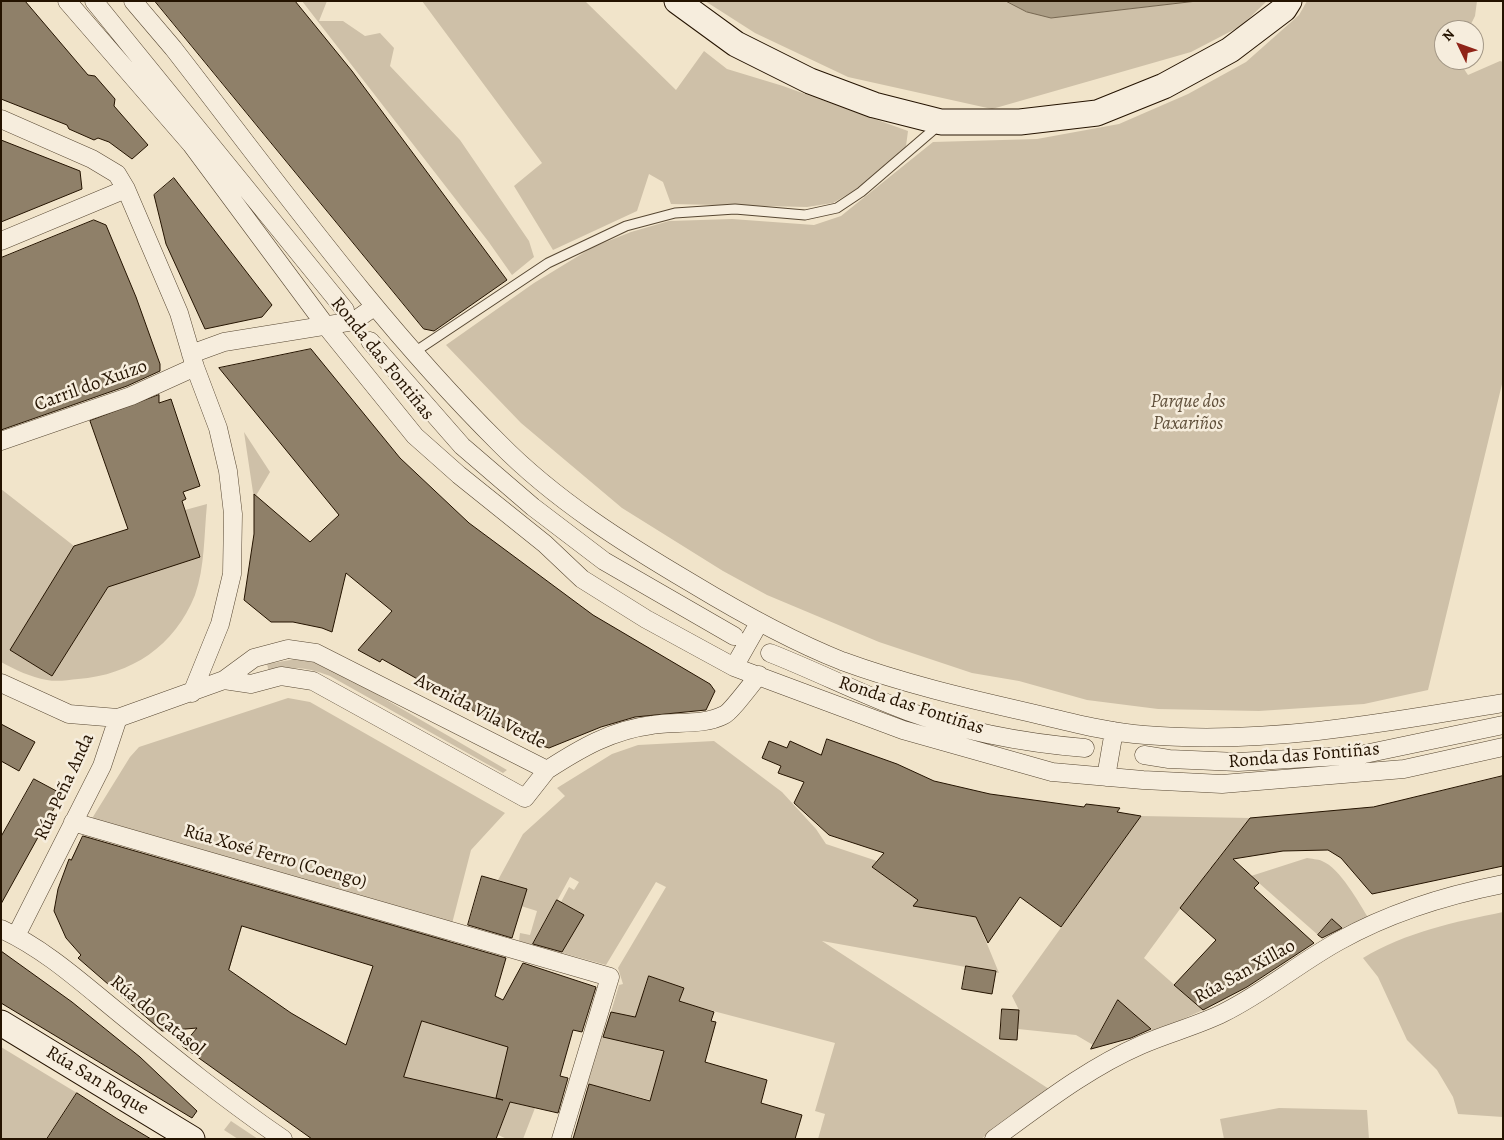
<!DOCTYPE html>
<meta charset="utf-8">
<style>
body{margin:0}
#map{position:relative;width:1504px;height:1140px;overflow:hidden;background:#f1e4ca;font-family:Alegreya,serif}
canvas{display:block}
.frame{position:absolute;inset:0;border:2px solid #241300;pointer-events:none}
.north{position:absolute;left:1434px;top:20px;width:50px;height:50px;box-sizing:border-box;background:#f6eddd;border:1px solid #a29685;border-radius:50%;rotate:312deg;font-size:14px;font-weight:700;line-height:20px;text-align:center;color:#241300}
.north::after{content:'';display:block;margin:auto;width:18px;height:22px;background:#8f2418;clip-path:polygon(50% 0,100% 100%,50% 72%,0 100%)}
</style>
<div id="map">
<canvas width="1504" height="1140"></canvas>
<div class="frame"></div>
<div class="north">N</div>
</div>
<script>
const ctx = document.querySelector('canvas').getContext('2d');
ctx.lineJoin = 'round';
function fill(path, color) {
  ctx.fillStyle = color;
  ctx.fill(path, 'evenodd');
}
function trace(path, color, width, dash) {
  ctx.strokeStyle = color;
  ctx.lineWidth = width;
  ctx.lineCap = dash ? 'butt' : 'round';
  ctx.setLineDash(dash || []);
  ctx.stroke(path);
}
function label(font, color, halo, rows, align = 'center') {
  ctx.font = font + ' Alegreya,serif';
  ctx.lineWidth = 5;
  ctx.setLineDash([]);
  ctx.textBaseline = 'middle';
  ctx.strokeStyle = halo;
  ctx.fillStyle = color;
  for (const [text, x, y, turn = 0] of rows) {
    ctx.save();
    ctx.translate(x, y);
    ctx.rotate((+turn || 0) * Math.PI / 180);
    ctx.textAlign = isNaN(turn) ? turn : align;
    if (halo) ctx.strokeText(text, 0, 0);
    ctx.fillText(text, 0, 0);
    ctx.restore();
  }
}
const green = new Path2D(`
 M302,1H327L319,21H343L365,36L380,33L394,48L390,66L460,140L529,241L534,257L512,275L488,241Z
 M422,1H585L676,90L704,51L727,69L783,86L908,131L906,146L897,156L862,186L833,203L807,207L671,204L663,182L649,174L637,211L553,250L514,186L542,163Z
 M705,1H1006L1027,12L1051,18L1197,1H1267L1241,26L1191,52L992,109L848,77L755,33Z
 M1307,1H1477L1475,16L1468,30H1444V60H1458L1468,75L1500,61L1503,62V380L1428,690L1364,704L1259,711L1158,709L1087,700L1019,681L972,673L879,642L767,595L723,571L622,508L521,423L446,345L534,283L593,247L631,232L669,221L732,219L814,225L841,216L933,142L1037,139L1119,124L1188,94L1246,62L1299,15Z
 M244,432L270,472L254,499Z
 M1,489L74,546L10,650L52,676L108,587L185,510L207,504C204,534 205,567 195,595C175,646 131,675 78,679C68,680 57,682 47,680C30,677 16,670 1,662Z
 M296,659L312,661L347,677L507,770L503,773L330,676C308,668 292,665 269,672L267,664Z
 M288,698L310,702L505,813L471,850L447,943L83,833L130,757L139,747Z
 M714,741L782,792L816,829L826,844L877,861L872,867L918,900L913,906L976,917L999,973L822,941L1049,1089L981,1139H818L825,1114L815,1111L835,1043L679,1002L684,988L649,976L644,991L670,1026L611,1012L619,985L623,984L618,968L666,887L656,882L606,965L519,941L520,933L530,935L537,911L521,906L526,889L498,880L523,834L565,796L557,788L612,754L638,745ZM570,877L579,882L574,890L569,887L561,902L583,915L566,945L538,936Z
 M1141,816L1250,818L1215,862L1245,869L1250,874L1237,888L1212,906L1194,890L1144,958L1203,1010L1154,1032L1118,1000L1093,1045L1076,1035L1018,1029L1019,1010L1012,996ZM1210,868L1220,873L1214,883L1204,877Z
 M1307,858C1311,859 1318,859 1322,861C1340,868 1359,903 1369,919L1345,931L1332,919L1318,935L1251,876Z
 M1503,912V1117L1458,1114L1453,1097L1437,1070L1407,1040L1378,977L1363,958C1406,932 1455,922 1503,912Z
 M422,1021L519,1050L502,1073L496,1099L404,1077Z
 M601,1036L664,1052L650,1100L589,1084L586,1085Z
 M1,1047L77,1093L47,1139H1Z
 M510,1102L535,1108L523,1139H507L498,1135Z
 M1279,1108L1367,1110L1369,1139H1224L1220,1119Z
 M231,1121L258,1139H238L224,1130Z`);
const water = new Path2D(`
 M1006,1H1197L1051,18L1027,12Z`);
const building = new Path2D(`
 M1,1H25L88,75L95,76L115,99L114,106L148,145L132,159L109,142L98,138L94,140L69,129L67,125L1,99Z
 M155,1H295L352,71L507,280L434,331L424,329Z
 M1,140L80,171L82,189L1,222Z
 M174,178L272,305L262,317L205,329L166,244L154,195Z
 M94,220L106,225L136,297L160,364V371L127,386L1,430V258Z
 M311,349L400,458L469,523L593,615L710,684L715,691L706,710L635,717L601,727L549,748L529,742L382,659L380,662L358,650L392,611L346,573L332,632L322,628L293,622H271L244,600L254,534V494L310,542L339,515L219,368Z
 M159,395V403L171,399L200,486L183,492L186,499L182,501L200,557L108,587L52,676L10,650L74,546L128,529L90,421Z
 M1,724L35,742L19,771L1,761Z
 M827,739L897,764L934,781L990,794L1084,807L1086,804L1120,808L1117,812L1141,816L1061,927L1020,897L988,943L976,917L913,906L918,900L872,867L884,853L829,835L794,803L804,782L778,773L781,766L762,758L769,741L787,748L790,741L821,755Z
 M1503,776V866L1372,894L1341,858L1328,850L1283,851L1233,859L1259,883L1254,888L1314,943L1247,987L1203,1010L1174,985L1216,940L1180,908L1250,818L1373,807Z
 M34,779L62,794L1,904V837Z
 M83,836L506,958L495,996L503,1000L523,963L596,987L582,1032L573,1030L560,1076L568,1078L558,1113L510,1102L496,1139H312L182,1046L197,1028L162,1031L78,958L81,955L66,938L54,911L58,889L69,859L71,860ZM242,926L373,966L346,1045L291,1013L229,970ZM422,1021L508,1047L496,1098L503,1100L404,1077Z
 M482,876L527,889L512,938L468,925Z
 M557,900L584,915L562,952L533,944Z
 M1332,919L1342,928L1322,938L1318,935Z
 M1,951L72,1002L140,1057L197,1111L192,1118L1,1003Z
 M966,966L996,971L992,994L962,989Z
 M649,976L684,988L679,1001L714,1012L711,1021L716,1022L705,1062L767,1080L761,1103L802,1115L795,1139H573L589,1084L650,1101L664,1051L603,1037L611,1012L635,1017Z
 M1118,1000L1151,1029L1131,1038L1091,1049Z
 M1002,1009L1019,1010L1017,1040L1000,1039Z
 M77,1093L116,1118L151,1139H47Z`);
const lane = new Path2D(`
 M413,353L548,263L626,226L675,213L735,209L805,215L837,208L861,192L939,125`);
const street = new Path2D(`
 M67,1L191,144L326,326L415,436L459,475L545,544L582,579L646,619L734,667L903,730L1052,772L1143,780L1222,784L1404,769L1503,747
 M94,1L345,310
 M133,1L173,48C278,183 378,323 499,443C555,500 625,544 693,584C741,613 789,640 842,661C902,683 965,698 1027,712C1066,721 1105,732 1145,735C1265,745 1385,723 1503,703
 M1,119L92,159L117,174L126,189L179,313L195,367L218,428L228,471L233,514L232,574L220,624L192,693
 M1,241L126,189
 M370,341L462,446L533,507L604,561L734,636
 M191,354L224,342L354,321L374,307
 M1,441L131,396L195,367
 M770,653C816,671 861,694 907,711C964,732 1025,743 1085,748
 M734,667L759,623
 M1,683L69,714L118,718L224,680L254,658L288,649L316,653L547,770L525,798L313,681L281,676L251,684L224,680
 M1144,755L1169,759L1238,762L1360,755L1503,725
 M547,770C581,748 612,730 652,725C675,721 703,726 724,715C731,712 753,682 759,675
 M1106,777L1114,731
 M73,822L610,977L561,1139
 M1,929C45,949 82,983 119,1013C173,1057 226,1100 283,1139
 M16,936L102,766L118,718
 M994,1139C1041,1105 1088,1068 1141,1045C1168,1033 1197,1026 1223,1013C1264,993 1299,963 1339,941C1389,913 1447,895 1503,884`);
const secondary = new Path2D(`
 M677,1L736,44L810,81L874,105L941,122H1020L1097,113L1164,86L1230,50L1284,9L1289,1
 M1,1023L192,1139`);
const streetNames = [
 ["Ronda das Fontiñas",382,359,51],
 ["Carril do Xuízo",91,386,-20],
 ["Ronda das Fontiñas",911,706,18],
 ["Avenida Vila Verde",480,712,27],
 ["Ronda das Fontiñas",1304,756,-5],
 ["Rúa Peña Anda",65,787,-65],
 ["Rúa Xosé Ferro (Coengo)",275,857,16],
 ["Rúa San Xillao",1245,972,-29],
 ["Rúa do Catasol",157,1016,39],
 ["Rúa San Roque",97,1081,31]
];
const parkNames = [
 ["Parque dos",1188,402],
 ["Paxariños",1188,424]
];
fill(green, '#cec0a8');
fill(water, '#ab9d85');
trace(water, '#756650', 1);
fill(building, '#8f8069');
trace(building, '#241300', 1);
trace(lane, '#574732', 11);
trace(street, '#574732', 19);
trace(secondary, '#241300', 27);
trace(lane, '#f6eddd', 9);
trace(street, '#f6eddd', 18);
trace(secondary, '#f6eddd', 25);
label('19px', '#241300', '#f6eddd', streetNames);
label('italic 19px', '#60503b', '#f6eddd', parkNames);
</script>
